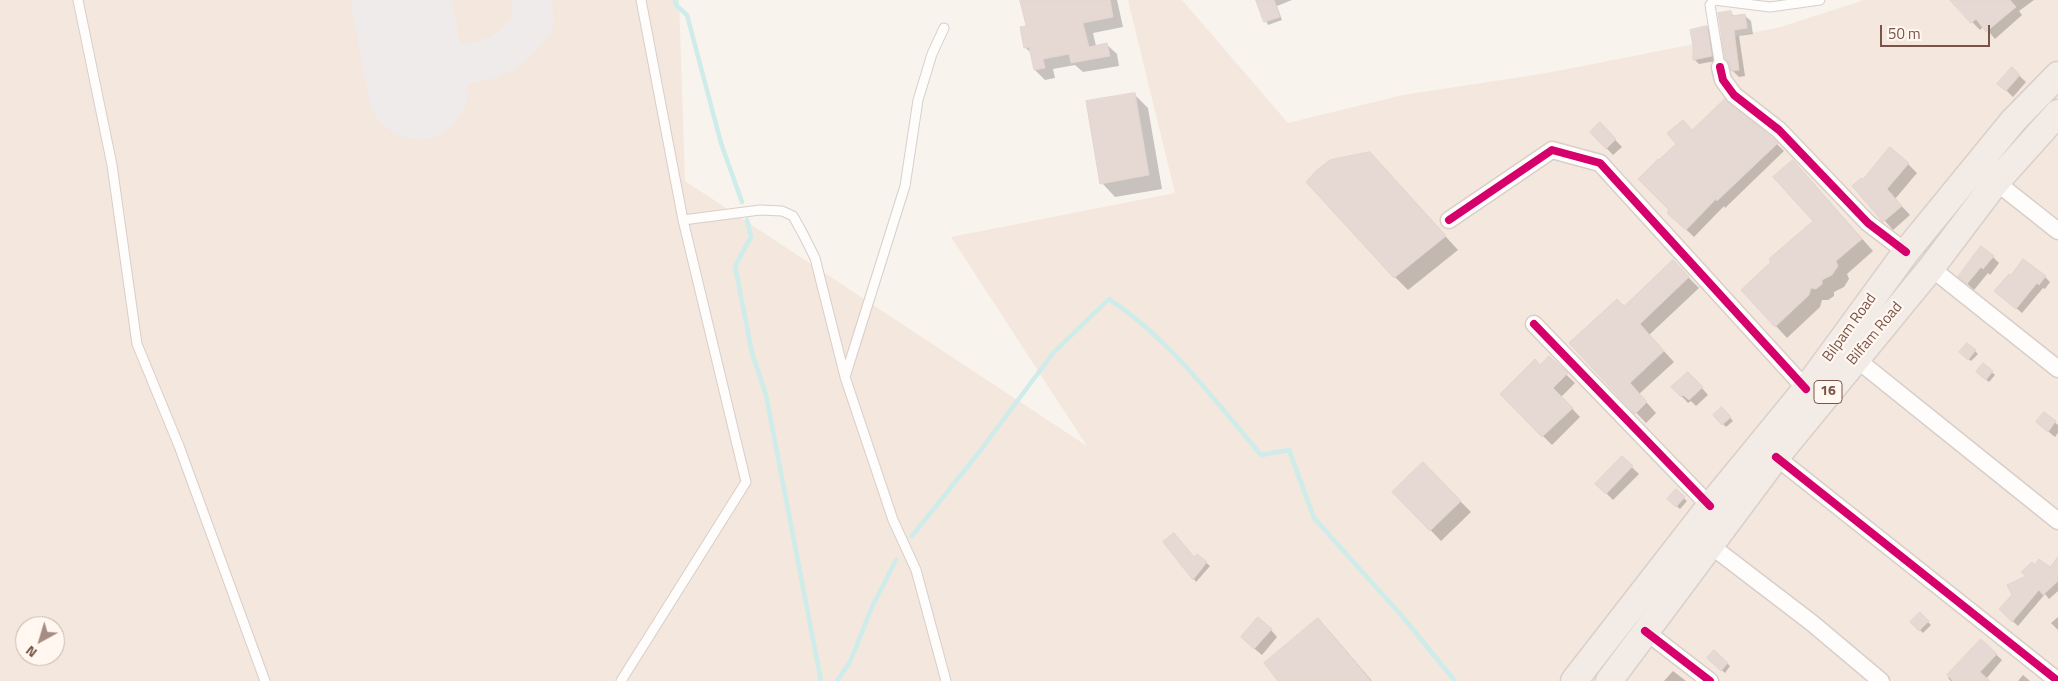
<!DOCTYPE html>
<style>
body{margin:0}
#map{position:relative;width:2058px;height:681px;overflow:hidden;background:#f9f3ed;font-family:"Titillium Web",sans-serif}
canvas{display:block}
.north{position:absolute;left:15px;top:616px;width:50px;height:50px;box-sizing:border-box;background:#fff7f0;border:1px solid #cab6ad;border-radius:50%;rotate:219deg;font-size:14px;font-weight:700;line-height:20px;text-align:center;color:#7a5449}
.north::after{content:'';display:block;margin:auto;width:18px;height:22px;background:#a68c82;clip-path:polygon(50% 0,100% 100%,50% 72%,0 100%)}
.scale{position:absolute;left:1880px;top:25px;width:110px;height:22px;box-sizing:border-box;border:2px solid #7a5449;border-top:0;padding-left:6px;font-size:15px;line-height:18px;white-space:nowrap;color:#7a5449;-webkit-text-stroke:4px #fff7f0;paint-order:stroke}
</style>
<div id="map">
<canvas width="2058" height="681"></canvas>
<div class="north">N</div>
<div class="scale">50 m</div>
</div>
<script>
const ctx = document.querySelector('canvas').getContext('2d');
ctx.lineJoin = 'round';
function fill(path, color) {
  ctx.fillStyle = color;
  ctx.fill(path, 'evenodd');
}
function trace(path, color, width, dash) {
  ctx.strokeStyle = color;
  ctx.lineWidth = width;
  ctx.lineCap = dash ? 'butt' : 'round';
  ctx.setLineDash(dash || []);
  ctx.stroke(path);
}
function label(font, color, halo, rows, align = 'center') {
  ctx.font = font + ' "Titillium Web",sans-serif';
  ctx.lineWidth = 4.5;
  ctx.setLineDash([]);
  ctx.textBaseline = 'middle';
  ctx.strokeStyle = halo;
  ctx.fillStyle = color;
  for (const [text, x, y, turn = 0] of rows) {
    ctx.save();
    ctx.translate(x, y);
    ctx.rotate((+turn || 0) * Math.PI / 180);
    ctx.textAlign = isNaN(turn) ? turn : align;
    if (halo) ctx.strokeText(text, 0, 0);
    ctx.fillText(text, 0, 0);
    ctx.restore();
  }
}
const residential = new Path2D(`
 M0,0H679L685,181L1087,446L951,237L1175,193L1128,0H1182L1288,123L1403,95L1547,73L1781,27L1864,0H2058V681H0ZM25,626H55V656H25Z`);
const shadow = new Path2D(`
 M1022,0H1117L1123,27L1093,33L1096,46L1106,44L1117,54L1119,66L1083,72L1075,65L1053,69L1055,78L1045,80L1035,70L1031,53L1025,47L1027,27Z
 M1256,0H1292L1277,6L1282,20L1268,25Z
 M1951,0H2034L2019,11L2022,15L1995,39L1984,26L1980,30Z
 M1731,13L1735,17L1744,15L1751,21L1753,34L1739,36L1745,76L1739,77L1732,70Z
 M1707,27L1712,32L1716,61L1699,64L1694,59V45Z
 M2012,69L2026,82L2013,97L2006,90Z
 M1134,94L1148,108L1162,189L1115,197L1102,183Z
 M1600,124L1622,147L1613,155L1591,132Z
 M1692,131L1777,144L1784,151L1725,208L1724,206L1694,237L1669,213L1671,210L1659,162Z
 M1793,161L1873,251L1847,274L1849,279L1844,287L1834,292V296L1828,300H1822L1820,307L1787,338L1776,326L1815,221Z
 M1908,164L1917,173L1895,199L1910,215L1893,230L1854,186Z
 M1383,168L1458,250L1408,290L1395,277Z
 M1993,257L1999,263L1990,275L1988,273L1974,290L1960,277Z
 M1673,262L1699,288L1649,335L1674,362L1639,394L1656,413L1646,423L1570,343L1624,308Z
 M2045,277L2050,282L2045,289L2043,288L2022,313L2002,296Z
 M1975,351L1978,354L1971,361L1961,352Z
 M1549,358L1575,383L1561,397L1580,417L1552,445L1501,394L1541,367Z
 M1983,365L1995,375L1989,382L1980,375Z
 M1695,380L1708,395L1696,406L1691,401L1688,403L1673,387Z
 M1722,409L1733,421L1726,427L1715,415Z
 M2044,413L2058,425V433L2055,437L2044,428Z
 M1622,458L1639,474L1613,500L1597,484Z
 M1423,464L1471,512L1441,541L1394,492Z
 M1676,491L1687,501L1680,509L1669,499Z
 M1197,555L1210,566L1196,582L1194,579L1195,558Z
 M2058,559V591L2049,599L2045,594L2018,626L2000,609L2035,567L2050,568Z
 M1920,614L1931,625L1923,633L1912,622Z
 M2058,617V630L2051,623Z
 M1318,619L1331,633L1372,681H1280Z
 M1271,630L1277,637L1262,655L1249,644Z
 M1981,640L2002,660L1986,679L1988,681H1951L1948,678Z
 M1714,651L1730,666L1725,673L1708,658Z
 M1673,671L1686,681H1664Z
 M2023,675L2030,681H2018Z`);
const stream = new Path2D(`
 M675,0L676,5L687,15L721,143L742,202
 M747,220L751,237L735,266L752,353L766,395L821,681
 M912,536L980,451L1054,352L1109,299C1170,339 1214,400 1261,455L1289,450L1314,518L1401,615L1455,681
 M837,681L850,662L872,607L896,560`);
const taxiway = new Path2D(`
 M372,0L373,5L388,29L410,52L439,62L462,65L486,60L505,51L520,39L534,20L531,0`);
const runway = new Path2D(`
 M401,0L418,89`);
const building = new Path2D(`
 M1020,0H1110L1113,17L1083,23L1089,47L1107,43L1110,56L1071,63L1069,54L1043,59L1045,68L1034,70L1029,47L1024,48L1020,27L1026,26Z
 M1256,0H1274L1280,17L1264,22Z
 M1950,0H2010L2016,7L1986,32L1976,19L1971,23Z
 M1731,11L1732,16L1745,14L1747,28L1734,30L1739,70L1731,71L1730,64L1725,59L1718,13Z
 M1707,26L1712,56L1693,60V45L1690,30Z
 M2012,67L2020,75L2006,91L1997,84Z
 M1135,93L1149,175L1100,184L1086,101Z
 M1725,99L1778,143L1717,201L1716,199L1686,230L1667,213L1669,210L1638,179L1658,159L1659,160L1676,144L1667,133L1683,120L1692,130Z
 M1600,122L1616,139L1606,149L1590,132Z
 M1890,147L1909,163L1887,189L1902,206L1883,222L1852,186L1861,178L1863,179Z
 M1370,152L1446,236L1394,278L1306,182L1317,170L1330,160Z
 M1793,160L1862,239L1836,261L1838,266L1832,275L1822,280V284L1816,289L1811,288L1809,295L1775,327L1741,290L1771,262L1769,259L1813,221L1773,177Z
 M1981,246L1994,256L1983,269L1981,267L1967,284L1958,277Z
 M2023,259L2046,276L2039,285L2037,283L2016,309L1994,291L2009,274L2011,275Z
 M1673,260L1689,277L1640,324L1664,351L1630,383L1647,402L1635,414L1569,343L1617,299L1624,306Z
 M1967,343L1976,350L1968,360L1959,352Z
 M1549,356L1568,373L1553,388L1573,408L1542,437L1500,394L1535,359L1540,365Z
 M1983,363L1993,371L1986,380L1976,372Z
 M1688,372L1703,387L1689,400L1683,395L1681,397L1671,387Z
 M1722,407L1731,417L1722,425L1713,415Z
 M2044,412L2056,421L2048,432L2036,422Z
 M1622,456L1633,466L1606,494L1595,484Z
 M1423,462L1461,501L1430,531L1392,492Z
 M1676,489L1685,497L1676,507L1667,499Z
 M1174,533L1194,557L1197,554L1207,562L1193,580L1163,542Z
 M2058,557V581L2043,595L2039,590L2012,622L1999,609L2012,595L2007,585L2026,576L2021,572L2032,562L2035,565L2039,559L2050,567Z
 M1920,612L1929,621L1919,631L1910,622Z
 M1258,617L1272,629L1254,649L1241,637Z
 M1318,618L1371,681H1278L1264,663Z
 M1981,639L1997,654L1980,672L1990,681H1953L1947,675Z
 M1714,650L1728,663L1721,671L1707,658Z`);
const service = new Path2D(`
 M78,0L112,165L137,344L179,446L265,681
 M1720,67L1710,5L1714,0L1770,7L1820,0
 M683,220L760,210L782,211L793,216L803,234L815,258L845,377L893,520L916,570L946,681
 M845,377L905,186L918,100L932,54L944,28
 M621,681L746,482L683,220L641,0`);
const minor = new Path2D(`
 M1720,67L1723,80L1734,95L1779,130L1868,223L1906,252
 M1996,182L2058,231
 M1449,220L1552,150L1600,163L1806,389
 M1931,268L2058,369
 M1534,324L1710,506
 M1855,358L2058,521
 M1776,457L2058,681
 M1710,545L1812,623L1881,681
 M1645,631L1710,681`);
const primary = new Path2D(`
 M1574,681L1710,506L1806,389L1906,252L2013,121L2058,75
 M1609,681L1776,457L1931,268L1996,182L2058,113`);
const cycleway = new Path2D(`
 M1720,67L1723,80L1734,95L1779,130L1868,223L1906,252
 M1449,220L1552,150L1600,163L1806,389
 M1534,324L1710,506
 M1776,457L2058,681
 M1645,631L1710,681`);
const shields = [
 [1828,392,28]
];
const shieldNames = [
 ["16",1828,392]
];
const streetNames = [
 ["Bilpam Road",1850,328,-54],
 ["Bilfam Road",1875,334,-50]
];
fill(residential, '#f4e7dd');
fill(shadow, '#0003');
trace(stream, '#cdecea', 4.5);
trace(taxiway, '#efebea', 40);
trace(runway, '#efebea', 100);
fill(building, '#e6d9d4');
trace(building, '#e2d5cf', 1);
trace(service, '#d8ceca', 11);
trace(minor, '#d8ceca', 19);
trace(primary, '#dacfca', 29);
trace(service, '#fefdfc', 9);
trace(minor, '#fefdfc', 16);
trace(primary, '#f3ece6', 26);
trace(cycleway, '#d6006c', 8);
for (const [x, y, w] of shields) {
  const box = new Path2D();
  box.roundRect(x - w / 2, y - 11.5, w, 23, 4);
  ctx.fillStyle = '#fff7f0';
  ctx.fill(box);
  trace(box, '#7a5449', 1);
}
label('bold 14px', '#7a5449', null, shieldNames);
label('15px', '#7a5449', '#fff7f0', streetNames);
</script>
